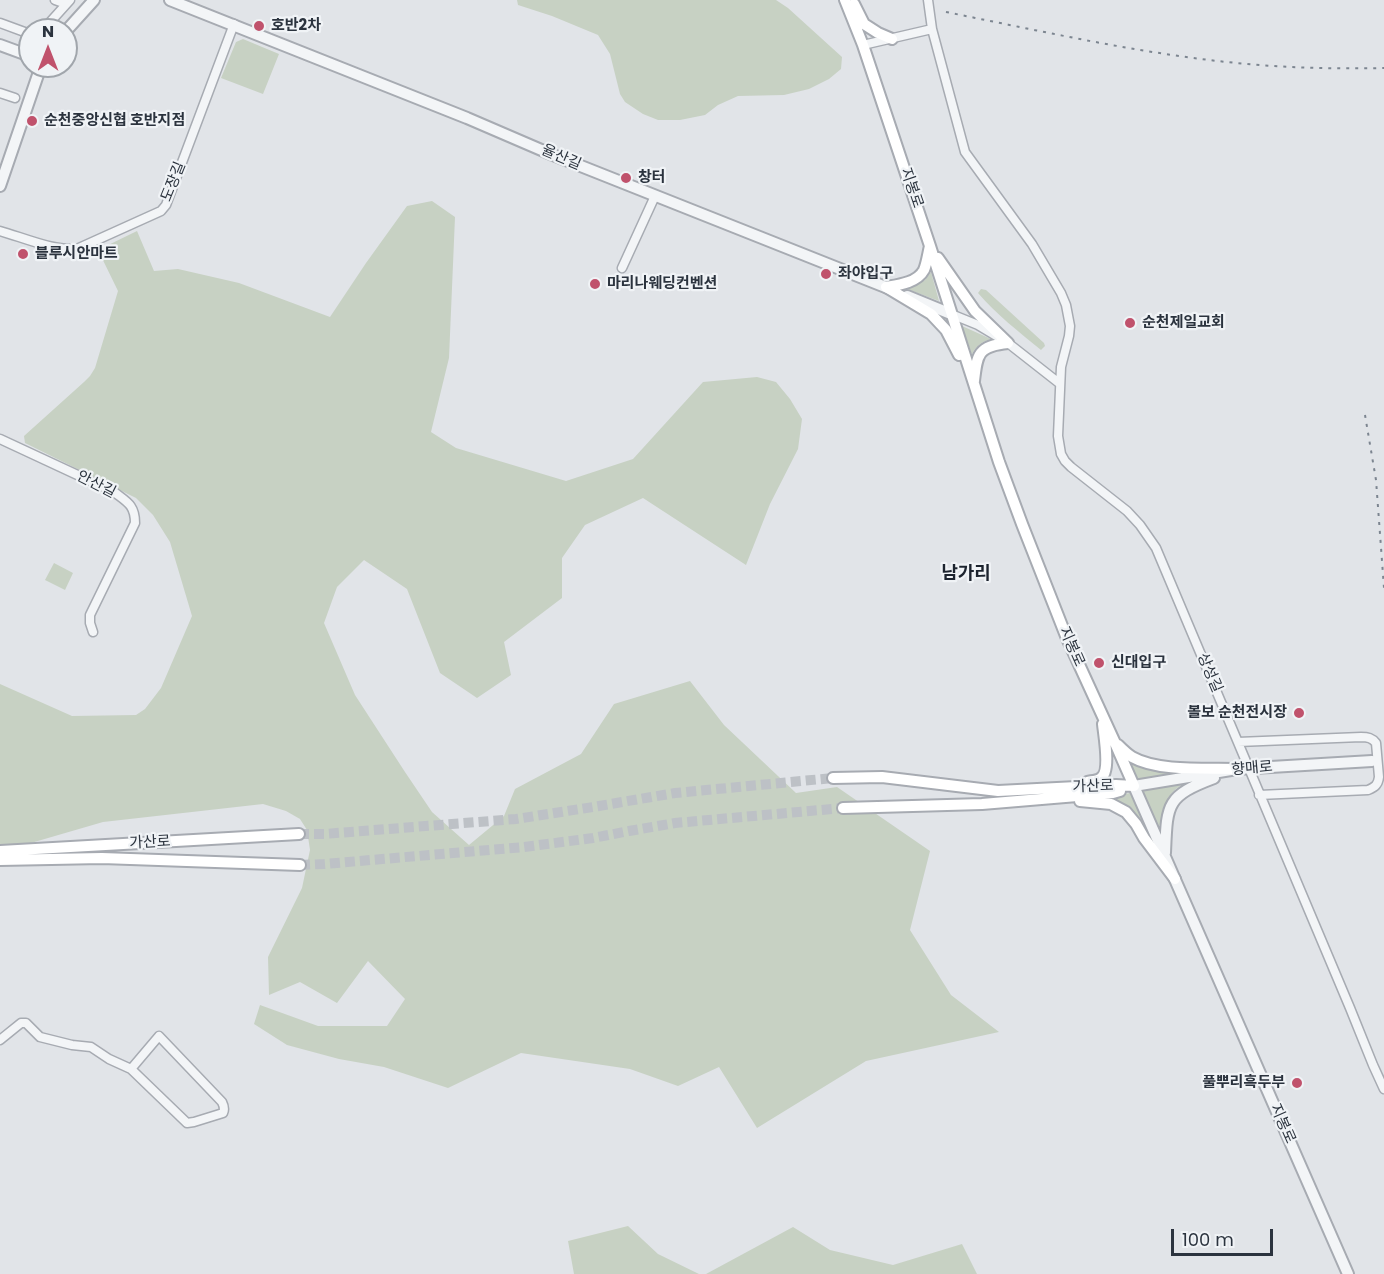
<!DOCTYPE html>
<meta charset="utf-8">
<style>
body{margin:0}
#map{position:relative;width:1384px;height:1274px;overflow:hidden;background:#e1e4e8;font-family:Poppins,sans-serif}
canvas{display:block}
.north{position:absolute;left:18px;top:18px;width:60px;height:60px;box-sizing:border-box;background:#f0f3f6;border:2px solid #a1a6ac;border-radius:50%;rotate:0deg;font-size:16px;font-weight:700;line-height:24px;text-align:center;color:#2b333e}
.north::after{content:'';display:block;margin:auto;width:21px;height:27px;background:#c0526c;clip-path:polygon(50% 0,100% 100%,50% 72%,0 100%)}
.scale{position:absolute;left:1171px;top:1229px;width:102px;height:27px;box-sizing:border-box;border:3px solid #2b333e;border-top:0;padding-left:8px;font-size:18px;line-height:21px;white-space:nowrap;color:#2b333e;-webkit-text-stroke:4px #f0f3f6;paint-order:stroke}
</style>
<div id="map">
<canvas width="1384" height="1274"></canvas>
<div class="north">N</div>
<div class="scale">100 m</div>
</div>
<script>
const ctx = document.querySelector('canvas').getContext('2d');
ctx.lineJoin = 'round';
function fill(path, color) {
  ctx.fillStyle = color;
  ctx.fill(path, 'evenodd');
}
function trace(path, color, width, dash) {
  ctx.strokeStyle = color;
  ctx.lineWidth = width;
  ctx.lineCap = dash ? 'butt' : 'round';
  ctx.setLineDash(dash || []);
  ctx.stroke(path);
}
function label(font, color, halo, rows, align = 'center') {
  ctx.font = font + ' Poppins,"Noto Sans KR",sans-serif';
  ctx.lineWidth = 4.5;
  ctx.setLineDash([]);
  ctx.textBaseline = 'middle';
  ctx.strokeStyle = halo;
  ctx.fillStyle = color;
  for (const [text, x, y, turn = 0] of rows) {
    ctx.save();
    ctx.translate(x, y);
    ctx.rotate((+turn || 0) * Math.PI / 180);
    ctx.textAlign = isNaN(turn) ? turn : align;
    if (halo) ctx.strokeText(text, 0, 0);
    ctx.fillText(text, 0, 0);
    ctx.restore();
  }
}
const green = new Path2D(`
 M517,0H776L788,8L842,57L841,69L829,79L809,89L784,95L738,96L718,105L705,115L680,120H658L643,114L625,102L620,94L610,54L598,35L552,16L518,5Z
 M243,39L279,54L263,94L221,78L236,42Z
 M432,201L455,217L449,358L431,432L456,448L566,481L633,459L703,382L757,377L776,382L790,399L802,419L798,449L770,504L746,565L643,498L585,525L562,558V598L504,642L511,675L477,698L440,673L407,589L364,560L337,587L324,623L355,695L405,772L432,812L469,845L504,816L515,789L581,754L614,704L690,681L724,725L796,793L837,787L930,851L910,930L951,995L999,1032L866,1061L757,1128L719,1067L678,1086L630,1069L521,1053L448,1088L384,1067L339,1059L287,1045L254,1024L260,1005L318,1026H387L405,999L368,961L337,1003L300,982L269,995L268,957L302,888L310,850L307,830L300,819L286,811L263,804L103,822L0,852V684L72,716L136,715L145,709L161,688L192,616L170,542L153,515L136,498L25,443L24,436L84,382L90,376L95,368L118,291L98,250L137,231L154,271L178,269L239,283L330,317L366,263L407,206Z
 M931,272L939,301L907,289L925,280Z
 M981,289L986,290L1044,343L1045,346L1041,350C1019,332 996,314 978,293Z
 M962,326L991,339C983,341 974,347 972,355Z
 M54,563L73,573L65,590L45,580Z
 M1128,760L1142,766L1179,773L1137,779Z
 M1184,784C1166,792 1162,811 1159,830L1142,791Z
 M1130,793L1150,837C1133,809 1129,800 1094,799Z
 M628,1226L658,1254L699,1274H574L568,1241Z
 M793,1227L830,1250L893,1265L962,1244L977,1274H706Z`);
const secondaryTunnel = new Path2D(`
 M299,834H324L516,819L593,807L675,793L833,778
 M300,865L324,864L524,847L593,838L629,831L675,823L843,808`);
const minor = new Path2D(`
 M55,0L66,4
 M928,0L932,29L965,152L1032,244L1061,293L1066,305L1070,326L1069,336L1061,367L1058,436L1061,454L1065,461L1071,467L1127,511L1140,525L1156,548L1350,1008L1373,1065L1384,1089
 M0,23L30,34
 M43,30L70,0
 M863,45L932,29
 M0,93L15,98
 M0,231C22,237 58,253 79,248L161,211L166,205L234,24
 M622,268L655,196
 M951,314L978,325L1008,343L1059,383
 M0,439L114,492C127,502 135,505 135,523L90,615V623L93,632
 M1238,742L1361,737C1368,737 1372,738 1376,743L1379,777C1378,785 1375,787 1368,790L1259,795
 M0,1040L21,1023H26L40,1037L72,1045L91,1047L109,1059L131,1069L187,1123L194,1122L223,1113C225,1109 224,1106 222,1102L159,1036L131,1069`);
const tertiary = new Path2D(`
 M170,0L467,118L553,155L893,290
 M66,31L94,0
 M0,45L30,56
 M0,186L41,66
 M907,296L951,314
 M1165,853C1167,804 1166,796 1214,778
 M1348,1274L1134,786L1237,769L1372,761`);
const secondary = new Path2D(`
 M845,0L863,45L930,246L999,462L1022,524L1066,636L1115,743L1134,786
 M854,4L864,24L878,33L892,39
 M938,258L975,311L1008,343
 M886,287L931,314L946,330L959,355
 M886,287C898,285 917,283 924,270C927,263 928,254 930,246
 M974,381C977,354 978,346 1008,343
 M1118,745C1122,749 1127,754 1132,757C1158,772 1208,768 1237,769
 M833,778L882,777L998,791L1116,785L1134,786
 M1087,782C1091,781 1098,781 1101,778C1111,771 1104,735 1103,724
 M1080,801L1111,804L1126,812L1136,824L1144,838L1175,879
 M843,808L982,804L1113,793L1120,791
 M0,851L299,834
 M0,860L102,858L300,865`);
const rail = new Path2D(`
 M946,12C1046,32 1146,55 1247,64C1293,68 1338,69 1384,68
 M1365,415L1376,480L1384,588`);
const markers = [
 [259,26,6,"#c0526c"],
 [32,121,6,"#c0526c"],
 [626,178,6,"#c0526c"],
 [23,254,6,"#c0526c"],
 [826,274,6,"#c0526c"],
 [595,284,6,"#c0526c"],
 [1130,323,6,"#c0526c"],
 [1099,663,6,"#c0526c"],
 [1299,713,6,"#c0526c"],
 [1297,1083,6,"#c0526c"]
];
const poiNames = [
 ["호반2차",271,26],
 ["순천중앙신협 호반지점",44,121],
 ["창터",638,178],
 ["블루시안마트",35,254],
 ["좌야입구",838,274],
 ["마리나웨딩컨벤션",607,284],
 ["순천제일교회",1142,323],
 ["신대입구",1111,663],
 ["볼보 순천전시장",1287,713,"right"],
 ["풀뿌리흑두부",1285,1083,"right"]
];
const streetNames = [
 ["율산길",561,158,23],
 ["도장길",174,182,-68],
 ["지봉로",911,188,71],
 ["안산길",96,485,27],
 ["지봉로",1071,647,66],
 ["상성길",1209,673,67],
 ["향매로",1252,769,-5],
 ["가산로",1093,787,-2],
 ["가산로",150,843,-3],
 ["지봉로",1282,1124,66]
];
const quarterNames = [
 ["남가리",966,574]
];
fill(green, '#c7d1c3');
trace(secondaryTunnel, '#bdc1c6', 10, [10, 5]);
trace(minor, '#a7abb2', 11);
trace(tertiary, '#a7abb2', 14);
trace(secondary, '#a7abb2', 14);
trace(minor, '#f3f5f7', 8);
trace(tertiary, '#f3f5f7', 10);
trace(secondary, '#fff', 10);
trace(rail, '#7c8590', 2, [3, 6]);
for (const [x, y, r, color] of markers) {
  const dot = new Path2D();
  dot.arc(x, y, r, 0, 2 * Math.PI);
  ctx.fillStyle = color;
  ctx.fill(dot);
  trace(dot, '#f0f3f6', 2);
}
label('bold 15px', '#2b333e', '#f0f3f6', poiNames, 'left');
label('15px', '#2b333e', '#f0f3f6', streetNames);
label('bold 18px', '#1d242f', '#f0f3f6', quarterNames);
</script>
